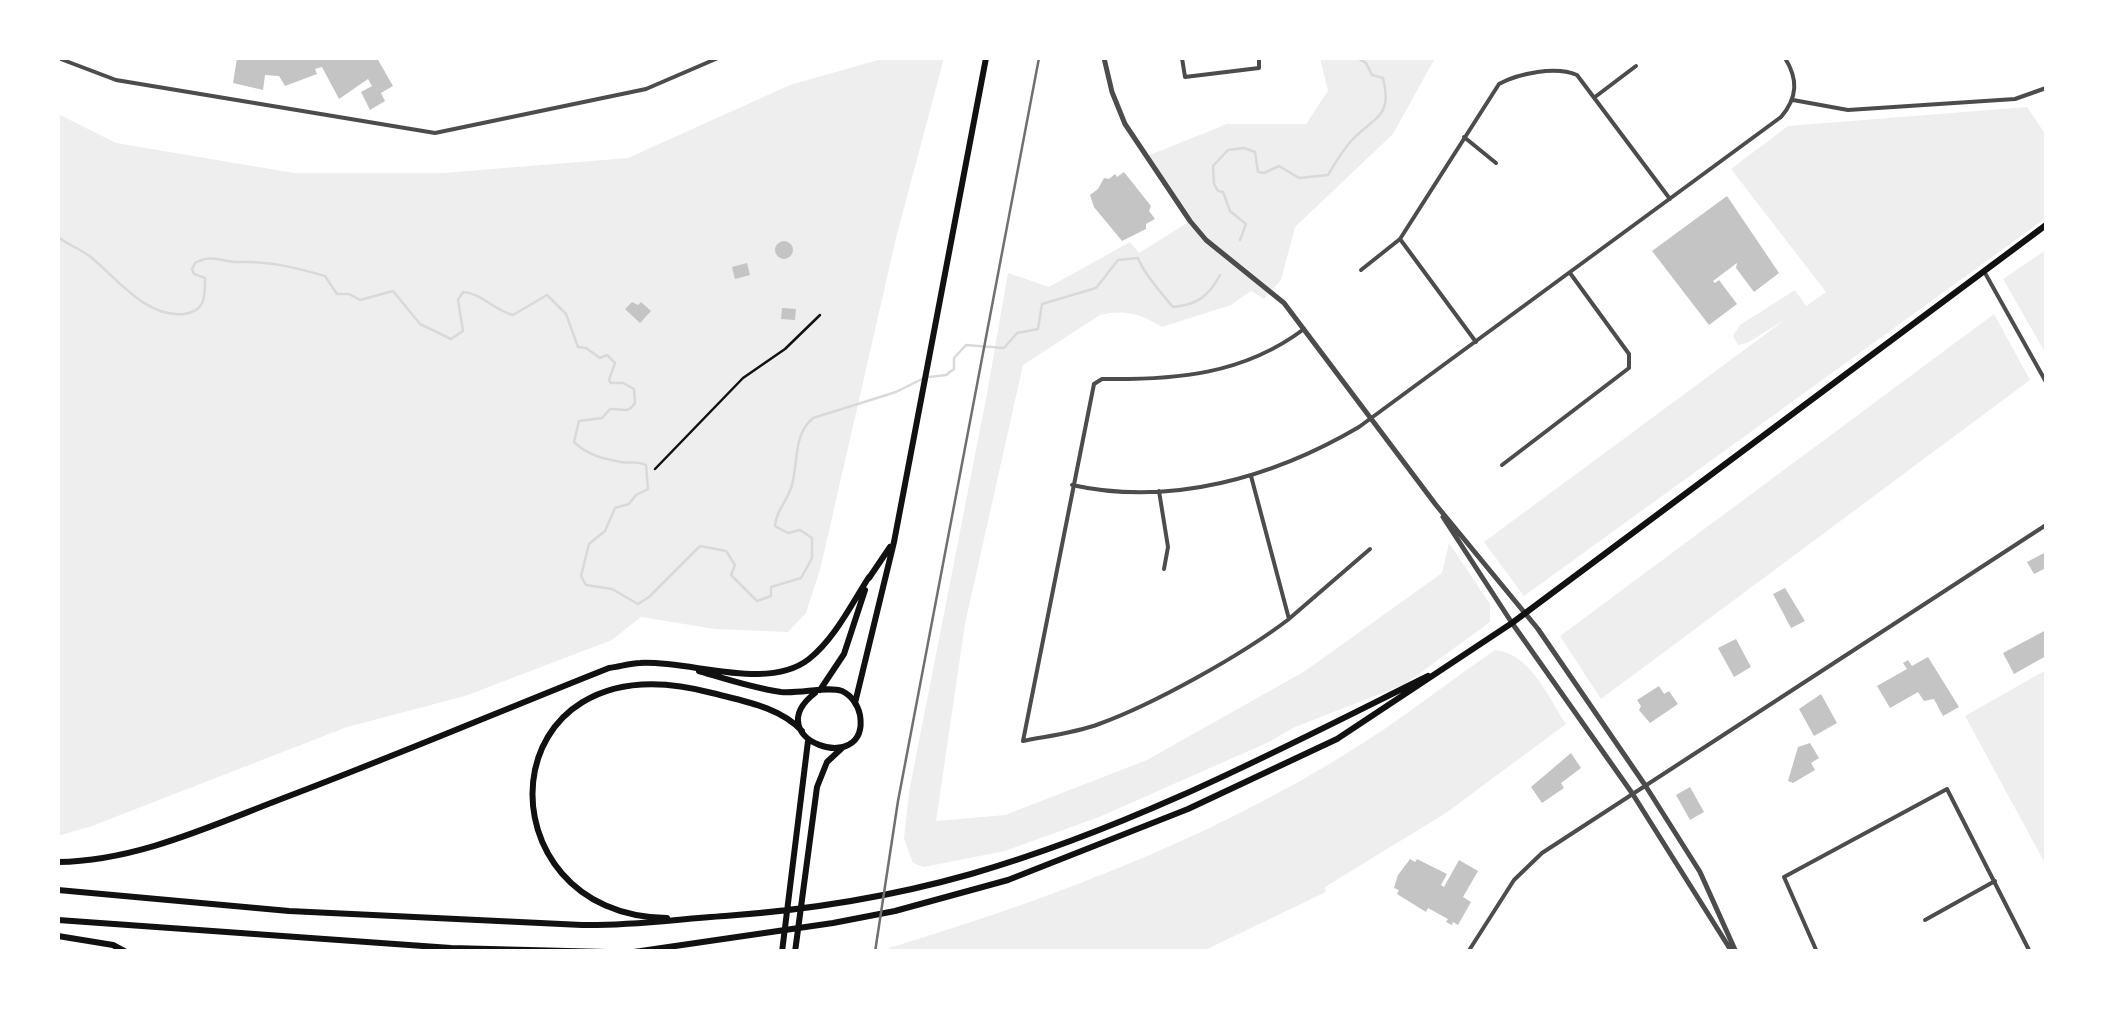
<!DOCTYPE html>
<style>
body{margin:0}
#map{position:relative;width:2104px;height:1009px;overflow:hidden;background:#fff;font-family:"Open Sans",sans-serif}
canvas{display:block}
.frame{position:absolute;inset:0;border:60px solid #fff;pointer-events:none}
</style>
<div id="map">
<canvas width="2104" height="1009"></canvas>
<div class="frame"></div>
</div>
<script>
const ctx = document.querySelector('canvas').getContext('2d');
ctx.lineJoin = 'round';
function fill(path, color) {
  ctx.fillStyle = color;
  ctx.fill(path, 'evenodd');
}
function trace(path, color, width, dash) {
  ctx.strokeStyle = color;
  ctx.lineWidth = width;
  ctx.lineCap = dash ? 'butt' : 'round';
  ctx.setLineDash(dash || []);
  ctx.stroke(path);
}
const green = new Path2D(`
 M885,58H944L897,234L820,570L806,613L788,632L715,629L641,617L612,640L465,696L347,727L92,826L58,836V114L116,143L294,173H443L628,158L790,85Z
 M1320,58H1435L1393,134L1295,227L1281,280L1264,299L1251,291L1231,305L1162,327C1141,314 1125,309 1100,315L1023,365L965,624L936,821L1005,815L1147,760L1305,671L1442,573L1449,543L1490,604V622L1405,684L1295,727L1269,742L1099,817L1005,851L924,867L913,863L904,839L909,792L986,399L1008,273L1049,287L1130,242L1139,253L1190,221L1147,156L1227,124H1306L1328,91Z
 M2027,107L2046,135V218L1524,596L1484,542L1786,319L1747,343L1738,345L1733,336L1740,325L1795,290L1806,306L1826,292L1731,169L1788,126Z
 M2046,250V354L2003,279Z
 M1994,314L2030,380L1601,699L1560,636Z
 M1495,650C1530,653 1548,697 1566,724L1446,813L1325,887L1326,892L1203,951H889V948C1061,896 1232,831 1383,730C1421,704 1457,676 1495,650Z
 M2046,670V865L1965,716Z`);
const stream = new Path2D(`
 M58,237C68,245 81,249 92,258C118,280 147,318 184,314C206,311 205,296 205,278L194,274L192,269L195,263C213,253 223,263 240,262C270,261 297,268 325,276L337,294H349L360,300L393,291L420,324L451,339L463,331L458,300L463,292C482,293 493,310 513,315L547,295L566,314L578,347L586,348L600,358L607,355L615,363L609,380L611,383H623L634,389L635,403C627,415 622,408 610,409L602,418L579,421L574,442C587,455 604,459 621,462C631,464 636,460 646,465L648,489L636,495L629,504L615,508L605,531L589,544L581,576L586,585L612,589L638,604L649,597L700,546L726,551L735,565L731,575L757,601L771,596V587L801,578L812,558V538L800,530L788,533L775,526C776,511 786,503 791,488C799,464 792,436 813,418L896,392L922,379
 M1240,240L1246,224L1230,211L1223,192L1218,191L1214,184L1213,166L1228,150L1244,148L1255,152L1258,172L1264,173L1279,166L1299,178L1328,175C1335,163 1343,150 1352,140C1375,116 1393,117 1383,78L1372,75L1366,63L1357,58
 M929,377L946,375L954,369V358L966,345L1004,348L1017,333L1038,329L1042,304L1096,288L1118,260L1138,258C1144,274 1162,294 1173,307C1197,305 1209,296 1220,275`);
const building = new Path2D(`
 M237,58H377L393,86L381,93L385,101L370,110L361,92L372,86L368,79L339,99L322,67L315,69L317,74L285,86L279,76L265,75L263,90L233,83Z
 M1124,172L1151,206L1149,211L1155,219L1146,224V229L1122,241L1094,207L1090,195L1098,189L1104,178L1109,179L1115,174L1117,177Z
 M1727,196L1779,273L1754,292L1736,268L1737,263L1713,281L1715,283L1719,280L1737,304L1709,325L1652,251Z
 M775 250a9 9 0 1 1 18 0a9 9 0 1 1-18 0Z
 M747,263L750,275L735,279L732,267Z
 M632,302L638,305L641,302L651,311L640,323L625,309Z
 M782,308L796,309L795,320L781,319Z
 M2046,552V568L2034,574L2027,562Z
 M1785,588L1805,621L1791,628L1773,594Z
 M2046,630V656L2014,674L2003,653Z
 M1736,639L1751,667L1734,677L1718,648Z
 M1928,657L1959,707L1943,716L1934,699L1924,701L1918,692L1890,708L1877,686L1907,669L1903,663L1908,660L1912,666Z
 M1659,686L1664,694L1669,691L1678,704L1650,723L1639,710L1641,706L1637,700Z
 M1821,694L1837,723L1814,736L1799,709Z
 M1810,743L1819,758L1811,763L1815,770L1793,783L1788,781L1798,747Z
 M1571,753L1581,768L1561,783L1564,788L1542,803L1531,787Z
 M1690,787L1704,812L1690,820L1676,795Z
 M1410,859L1415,862L1417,859L1447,874L1441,885L1444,887L1459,860L1478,871L1463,897L1471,902L1458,925L1453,922L1452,925L1446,922L1448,919L1428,908L1426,912L1397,894L1399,890L1394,888L1398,875Z`);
const path = new Path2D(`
 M655,469L743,378L785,349L820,315`);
const minor = new Path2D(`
 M58,58L116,80L435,133L646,89L718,58
 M1182,58L1185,77L1259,68V58
 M1595,97L1636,66
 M1793,100L1848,110L2015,99L2046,88
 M1464,137L1496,163
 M1361,270L1400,239
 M1985,273L2046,382
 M1476,342L1400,239L1499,84C1519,73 1556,66 1577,75L1670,199
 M1502,465L1629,368V354L1570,273
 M1251,476L1289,619C1242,655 1154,704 1099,724C1075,733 1048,736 1023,741L1094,384L1102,379C1175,380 1243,375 1304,329
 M1072,485C1171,507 1274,477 1359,427L1781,117C1798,97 1798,79 1785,58
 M1159,491L1168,547L1164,569
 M1290,618L1370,549
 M1925,920L1995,881
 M1468,952L1514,880L1542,853L2046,525
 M1817,952L1784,877L1947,789L2030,952`);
const tertiary = new Path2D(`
 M1104,58L1112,92L1125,124L1190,221L1206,240L1284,303L1436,505L1538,629L1645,785L1700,872L1736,952
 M1443,517L1512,623L1632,793L1732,952`);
const primary = new Path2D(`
 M869,578L890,547
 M699,671C726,679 753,688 781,692C800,694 827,686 842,691C851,695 858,705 860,715C870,778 756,739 815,693
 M820,690L844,654L865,590
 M855,703L894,542L986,58
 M58,862C134,861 206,828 276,801C388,759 498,712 609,668C619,667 630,663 640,663C690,660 767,692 809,659C835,638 851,605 869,577
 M58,890L289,911L582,925C630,926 677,919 725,916C808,910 890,897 971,874C1131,828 1279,750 1428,676
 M667,918C477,916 485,632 712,693C743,701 780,707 802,731
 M58,920L451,948L606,952
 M58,936L113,945L126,952
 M634,952L833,923L895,911L1008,880L1188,809L1337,739L1512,623L2046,225
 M782,952L808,741
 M795,952L817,787L827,762L842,748`);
const rail = new Path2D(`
 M875,952L898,801L1039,58`);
fill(green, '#eee');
trace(stream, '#d9d9d9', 2.5);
fill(building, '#c4c4c4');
trace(path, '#111', 2.5);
trace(minor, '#4c4c4c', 4);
trace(tertiary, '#4c4c4c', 5);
trace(primary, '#111', 6);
trace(rail, '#707070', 2.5);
</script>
